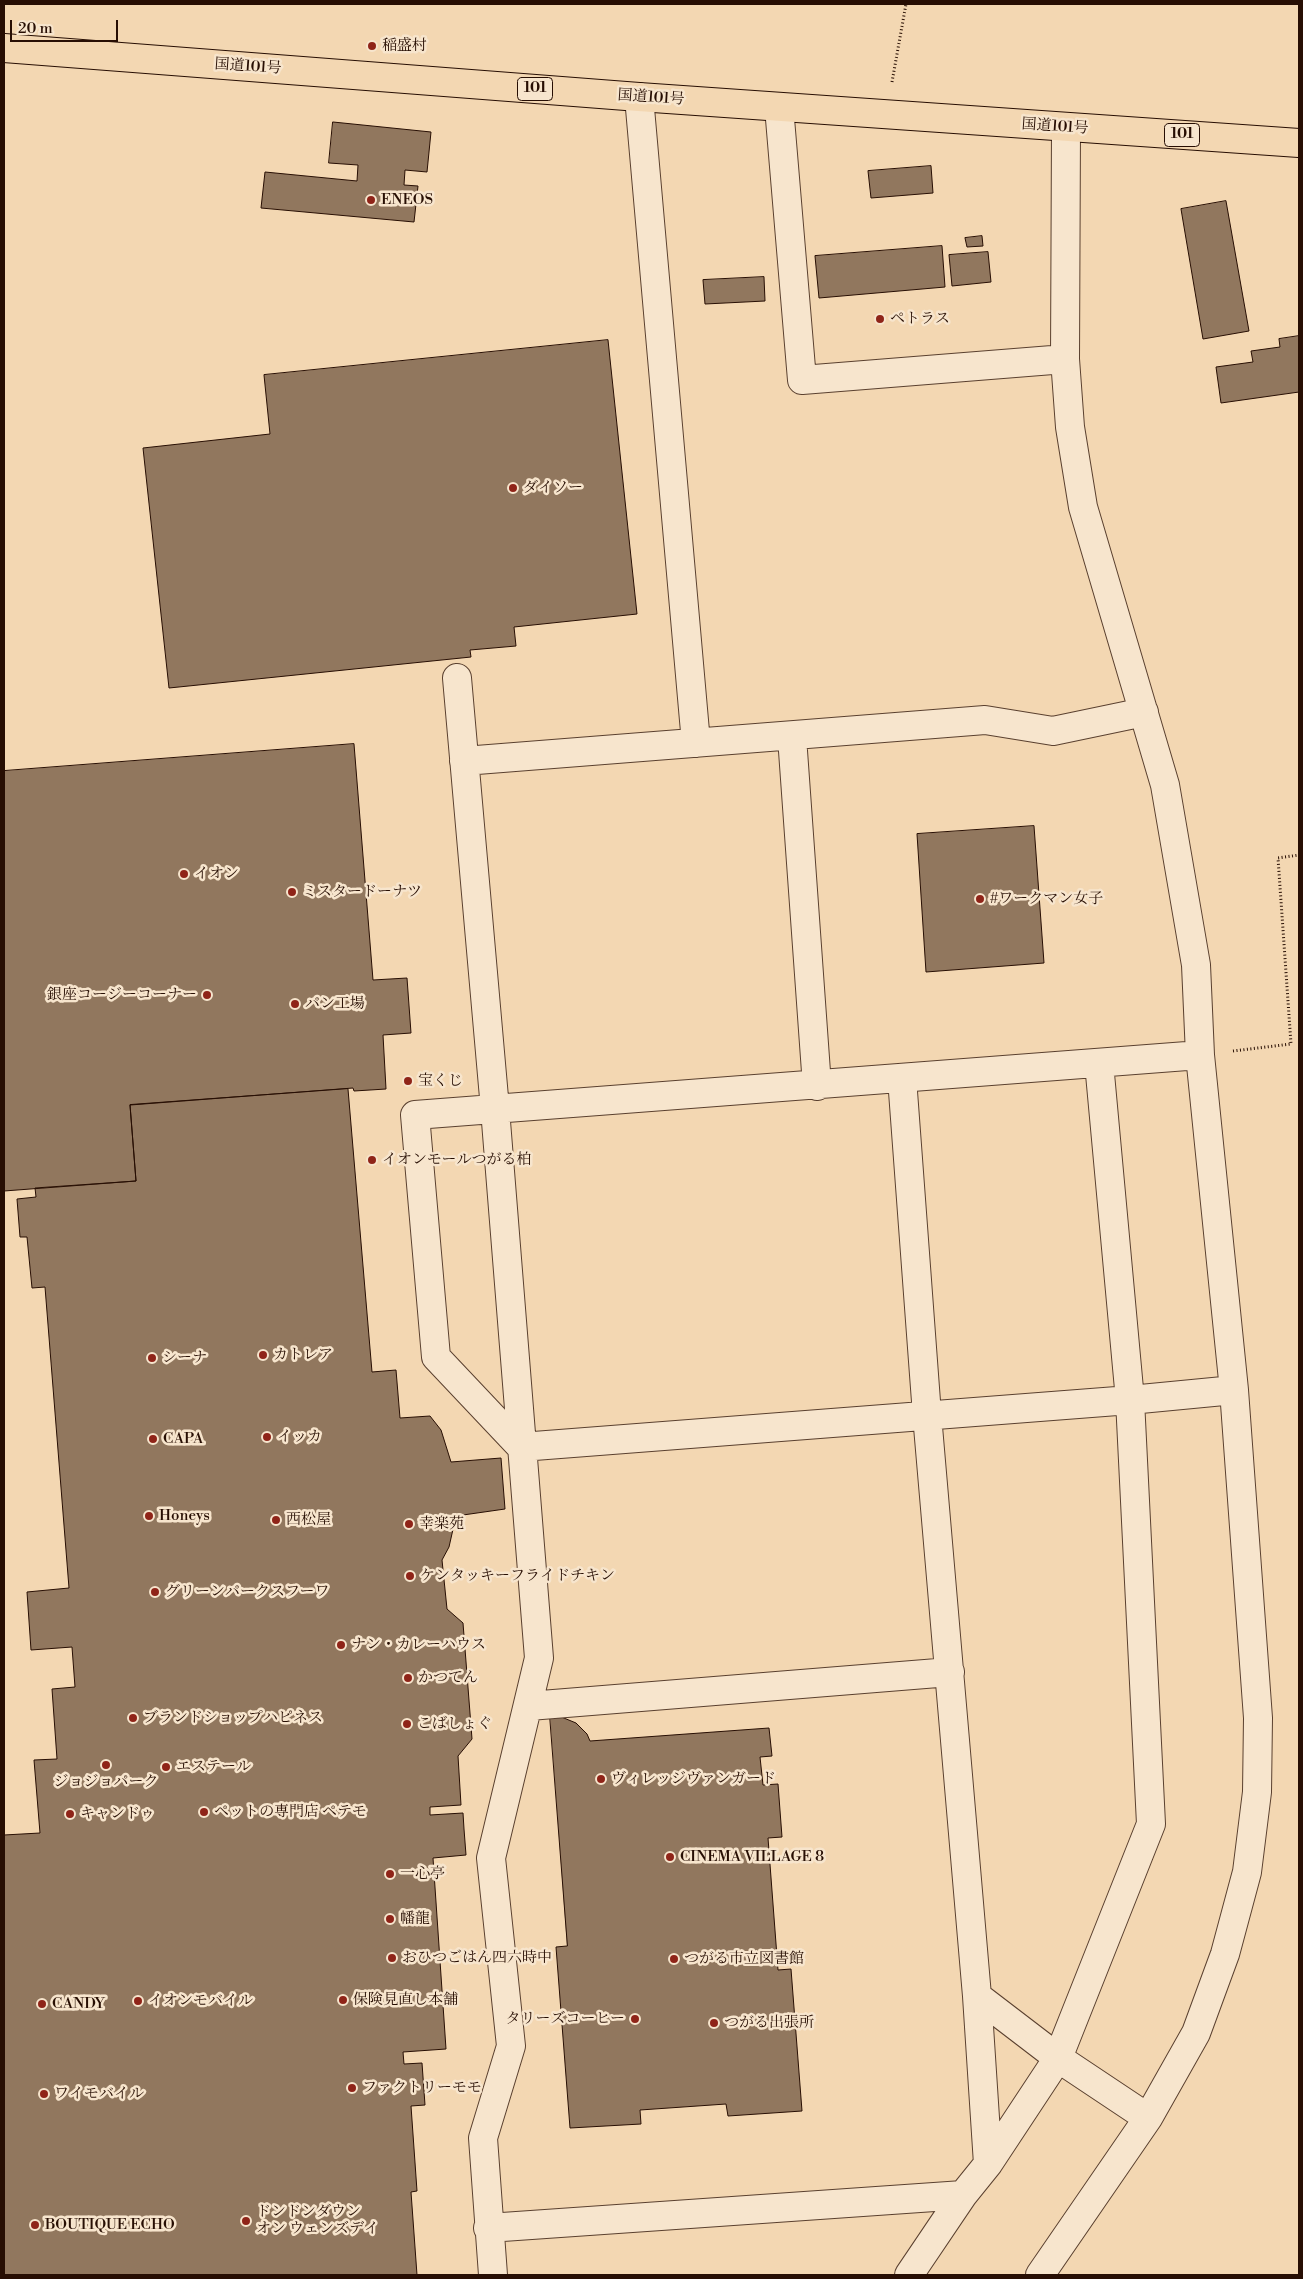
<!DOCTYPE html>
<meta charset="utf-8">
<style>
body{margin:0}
#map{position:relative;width:1303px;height:2279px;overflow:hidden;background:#f3d7b2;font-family:"Libre Bodoni",serif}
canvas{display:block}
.frame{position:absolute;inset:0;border:5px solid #270e03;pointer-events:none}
.scale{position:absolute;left:10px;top:20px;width:108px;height:22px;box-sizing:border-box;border:2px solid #270e03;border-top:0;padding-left:6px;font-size:15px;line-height:18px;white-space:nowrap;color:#270e03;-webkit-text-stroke:4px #f7e5cd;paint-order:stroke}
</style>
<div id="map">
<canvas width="1303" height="2279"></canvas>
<div class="frame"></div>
<div class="scale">20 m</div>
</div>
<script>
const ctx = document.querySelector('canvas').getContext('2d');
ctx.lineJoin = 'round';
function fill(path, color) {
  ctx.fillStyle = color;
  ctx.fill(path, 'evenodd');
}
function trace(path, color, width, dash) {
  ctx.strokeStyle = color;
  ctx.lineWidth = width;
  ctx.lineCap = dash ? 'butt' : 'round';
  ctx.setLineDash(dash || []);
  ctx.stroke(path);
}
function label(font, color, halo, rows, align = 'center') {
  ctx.font = font + ' "Libre Bodoni","Noto Serif JP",serif';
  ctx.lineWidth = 5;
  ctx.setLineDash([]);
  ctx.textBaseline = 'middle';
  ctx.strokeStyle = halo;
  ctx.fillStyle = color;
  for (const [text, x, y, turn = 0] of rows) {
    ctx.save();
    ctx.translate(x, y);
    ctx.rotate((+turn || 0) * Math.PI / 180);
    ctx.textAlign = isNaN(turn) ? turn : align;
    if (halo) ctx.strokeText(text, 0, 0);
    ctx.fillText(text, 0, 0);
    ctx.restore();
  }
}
const building = new Path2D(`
 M333,122L431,132L427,172L405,170L404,185L418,186L414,222L261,208L265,172L357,181L358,165L329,163Z
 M931,166L933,193L871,198L868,171Z
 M1226,201L1249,331L1203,339L1181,209Z
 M982,236L983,246L967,247L965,238Z
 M942,246L945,287L819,298L815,256Z
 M988,252L991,282L952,286L949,255Z
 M764,277L765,301L705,304L703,280Z
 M1299,336V392L1221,403L1216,367L1253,362L1251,351L1280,347L1279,339Z
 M608,340L637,614L514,627L516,646L470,650L471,657L169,688L143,448L270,434L264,375Z
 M354,744L373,980L407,978L411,1033L383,1035L386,1089L354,1091L353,1088L130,1105L136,1181L4,1191V771Z
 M1034,826L1044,963L926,972L917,834Z
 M348,1089L372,1372L396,1370L400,1418L430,1416L441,1430L451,1462L501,1458L505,1509L456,1516L449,1547L442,1560L447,1609L463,1623L472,1739L458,1756L461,1805L430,1807V1815L463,1813L464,1829L466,1855L433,1858L446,2049L403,2052L404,2064L422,2063L425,2105L411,2106L417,2191L411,2192L417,2275H4V1835L40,1833L34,1760L57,1759L52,1689L75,1687L72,1647L31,1650L27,1592L69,1588L45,1287L32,1288L27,1237H20L17,1199L36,1197L35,1188L136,1181L130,1105Z
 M550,1716H559L576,1723L587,1734L590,1741L769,1728L772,1756L760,1757L763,1785L778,1784L782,1837L768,1838L778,1970L791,1969L802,2111L728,2116L726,2104L640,2110L641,2124L570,2128L556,1947L567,1946Z`);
const path = new Path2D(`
 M892,82L906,4
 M1233,1051L1291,1044L1278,858L1299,855`);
const minor = new Path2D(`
 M639,97L696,743
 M779,107L802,380L1065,359
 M457,678L495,1109L539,1658L491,1858L511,2046L483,2138L493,2275
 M792,737L817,1086
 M464,761L985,720L1053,731L1144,712
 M1200,1055L415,1115L436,1357L521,1447L1130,1400L1234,1390
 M902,1078L927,1415L977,1996L1058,2058L1148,2118
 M529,1706L950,1672
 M977,1996L988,2164
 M488,2228L963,2195
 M909,2275L963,2195L988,2164L1058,2058L1151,1824L1130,1400L1099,1063
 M1040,2275L1148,2118L1196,2033L1225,1954L1247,1872L1257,1792L1258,1718L1234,1390L1200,1055L1196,965L1165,785L1083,507L1070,427L1065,359L1066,128`);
const highway = new Path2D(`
 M4,48L639,97L1299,143`);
const markers = [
 [372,46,5,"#8f2418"],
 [371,200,5,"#8f2418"],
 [880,319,5,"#8f2418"],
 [513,488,5,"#8f2418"],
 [184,874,5,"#8f2418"],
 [292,892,5,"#8f2418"],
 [980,899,5,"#8f2418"],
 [207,995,5,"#8f2418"],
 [295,1004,5,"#8f2418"],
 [408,1081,5,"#8f2418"],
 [372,1160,5,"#8f2418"],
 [263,1355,5,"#8f2418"],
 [152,1358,5,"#8f2418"],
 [267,1437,5,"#8f2418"],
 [153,1439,5,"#8f2418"],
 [149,1516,5,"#8f2418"],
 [276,1520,5,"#8f2418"],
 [409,1524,5,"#8f2418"],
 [410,1576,5,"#8f2418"],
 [155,1592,5,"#8f2418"],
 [341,1645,5,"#8f2418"],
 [408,1678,5,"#8f2418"],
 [133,1718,5,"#8f2418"],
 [407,1724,5,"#8f2418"],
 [106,1765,5,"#8f2418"],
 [166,1767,5,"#8f2418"],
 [601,1779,5,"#8f2418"],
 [204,1812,5,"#8f2418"],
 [70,1814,5,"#8f2418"],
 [670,1857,5,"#8f2418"],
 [390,1874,5,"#8f2418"],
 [390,1919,5,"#8f2418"],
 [392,1958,5,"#8f2418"],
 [674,1959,5,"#8f2418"],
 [343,2000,5,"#8f2418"],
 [138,2001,5,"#8f2418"],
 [42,2004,5,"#8f2418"],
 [635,2019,5,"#8f2418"],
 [714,2023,5,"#8f2418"],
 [352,2088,5,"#8f2418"],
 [44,2094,5,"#8f2418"],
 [246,2221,5,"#8f2418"],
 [35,2225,5,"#8f2418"]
];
const shields = [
 [535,89,35],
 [1182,135,35]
];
const shieldNames = [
 ["101",535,89],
 ["101",1182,135]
];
const poiNames = [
 ["稲盛村",382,46],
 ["ENEOS",381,200],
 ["ペトラス",890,319],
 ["ダイソー",523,488],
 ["イオン",194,874],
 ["ミスタードーナツ",302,892],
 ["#ワークマン女子",990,899],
 ["銀座コージーコーナー",197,995,"right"],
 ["パン工場",305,1004],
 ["宝くじ",418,1081],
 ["イオンモールつがる柏",382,1160],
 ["カトレア",273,1355],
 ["シーナ",162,1358],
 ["イッカ",277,1437],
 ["CAPA",163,1439],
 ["Honeys",159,1516],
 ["西松屋",286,1520],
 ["幸楽苑",419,1524],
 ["ケンタッキーフライドチキン",420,1576],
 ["グリーンパークスフーワ",165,1592],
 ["ナン・カレーハウス",351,1645],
 ["かつてん",418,1678],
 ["ブランドショップハピネス",143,1718],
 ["こばしょぐ",417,1724],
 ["エステール",176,1767],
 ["ヴィレッジヴァンガード",611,1779],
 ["ジョジョパーク",106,1782,"center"],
 ["ペットの専門店 ペテモ",214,1812],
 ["キャンドゥ",80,1814],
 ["CINEMA VILLAGE 8",680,1857],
 ["一心亭",400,1874],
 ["幡龍",400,1919],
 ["おひつごはん四六時中",402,1958],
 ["つがる市立図書館",684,1959],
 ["保険見直し本舗",353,2000],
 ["イオンモバイル",148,2001],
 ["CANDY",52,2004],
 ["タリーズコーヒー",625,2019,"right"],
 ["つがる出張所",724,2023],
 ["ファクトリーモモ",362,2088],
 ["ワイモバイル",54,2094],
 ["ドンドンダウン",256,2212],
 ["オン ウェンズデイ",256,2229],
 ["BOUTIQUE ECHO",45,2225]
];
const streetNames = [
 ["国道101号",248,67,4],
 ["国道101号",651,98,4],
 ["国道101号",1055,127,4]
];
fill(building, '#91775e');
trace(building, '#270e03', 1);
trace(minor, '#5a402f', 30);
trace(highway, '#270e03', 30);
trace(path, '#270e03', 3, [1, 2.5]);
trace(minor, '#f7e5cd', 28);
trace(highway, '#f3d7b2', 28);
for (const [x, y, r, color] of markers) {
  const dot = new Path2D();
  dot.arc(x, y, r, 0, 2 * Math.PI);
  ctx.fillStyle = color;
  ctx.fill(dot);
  trace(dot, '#f7e5cd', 2);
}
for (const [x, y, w] of shields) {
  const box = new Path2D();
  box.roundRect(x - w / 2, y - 11.5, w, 23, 4);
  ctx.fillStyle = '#f7e5cd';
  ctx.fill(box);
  trace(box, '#270e03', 1);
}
label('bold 14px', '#270e03', null, shieldNames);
label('15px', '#270e03', '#f7e5cd', poiNames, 'left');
label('15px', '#270e03', '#f7e5cd', streetNames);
</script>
